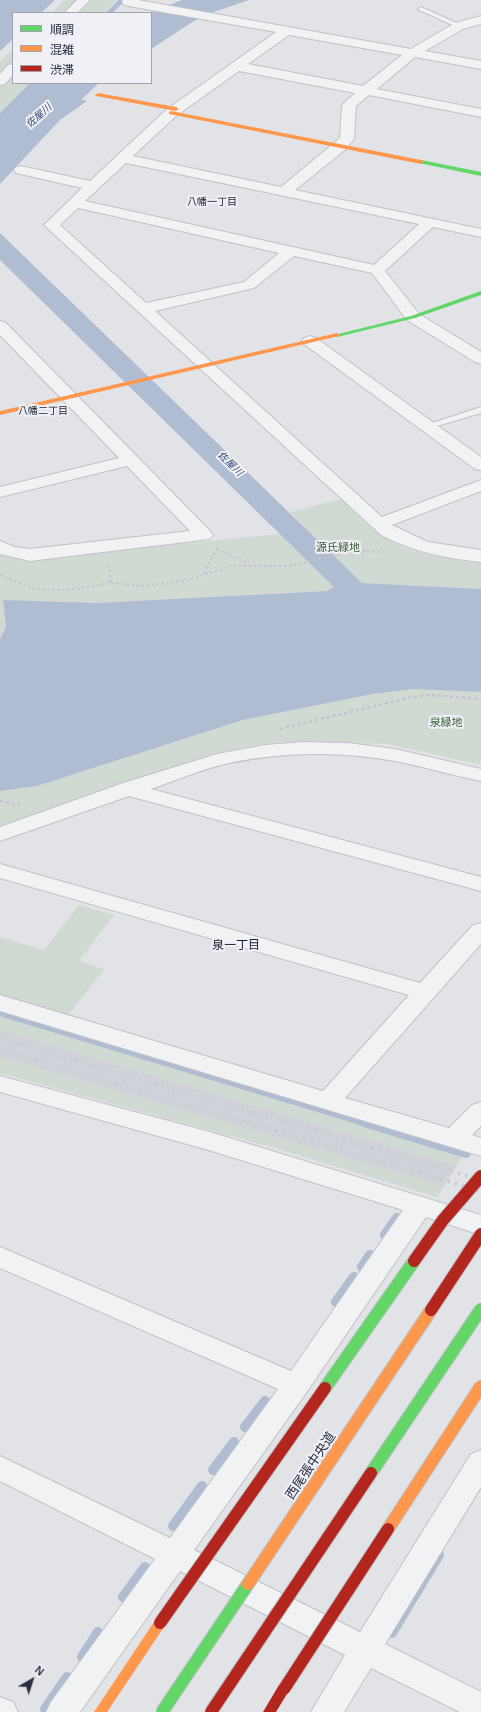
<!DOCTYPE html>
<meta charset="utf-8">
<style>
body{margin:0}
#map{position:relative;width:481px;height:1712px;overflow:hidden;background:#e2e3e7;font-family:Helvetica,"Noto Sans JP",sans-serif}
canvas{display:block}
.legend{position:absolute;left:12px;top:12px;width:140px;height:72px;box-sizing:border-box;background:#f0f1f6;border:1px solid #a0a3ad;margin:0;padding:5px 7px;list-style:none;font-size:12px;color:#292e40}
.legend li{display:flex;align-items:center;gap:8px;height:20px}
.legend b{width:20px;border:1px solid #a0a3ad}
.north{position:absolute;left:12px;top:1660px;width:40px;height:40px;-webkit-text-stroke:3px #f0f1f6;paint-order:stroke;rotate:39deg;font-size:11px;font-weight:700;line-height:16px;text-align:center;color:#292e40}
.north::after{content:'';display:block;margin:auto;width:14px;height:18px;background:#292e40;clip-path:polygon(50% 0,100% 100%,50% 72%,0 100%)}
</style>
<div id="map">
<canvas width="481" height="1712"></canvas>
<ul class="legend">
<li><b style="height:5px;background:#63d668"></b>順調</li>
<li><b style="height:5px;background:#ff974d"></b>混雑</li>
<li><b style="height:5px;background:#b3261e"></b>渋滞</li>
</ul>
<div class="north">N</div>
</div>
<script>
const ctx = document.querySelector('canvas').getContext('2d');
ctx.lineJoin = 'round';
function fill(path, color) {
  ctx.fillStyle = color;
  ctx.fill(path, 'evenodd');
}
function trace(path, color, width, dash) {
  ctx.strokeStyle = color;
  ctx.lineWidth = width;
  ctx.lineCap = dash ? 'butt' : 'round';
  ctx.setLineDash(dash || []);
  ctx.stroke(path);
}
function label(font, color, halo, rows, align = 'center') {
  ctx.font = font + ' Helvetica,"Noto Sans JP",sans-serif';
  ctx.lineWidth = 4;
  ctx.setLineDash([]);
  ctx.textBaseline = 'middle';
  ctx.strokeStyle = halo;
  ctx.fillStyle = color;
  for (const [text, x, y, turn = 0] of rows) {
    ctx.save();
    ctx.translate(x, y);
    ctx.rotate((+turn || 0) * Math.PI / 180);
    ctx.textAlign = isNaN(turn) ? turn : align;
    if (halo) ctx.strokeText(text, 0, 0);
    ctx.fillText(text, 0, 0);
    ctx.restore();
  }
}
const built = new Path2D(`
 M0,1014L464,1154L437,1197L272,1147L0,1073Z`);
const green = new Path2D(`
 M65,0H77L63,13H51Z
 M92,0H117L103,13H78Z
 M13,49V61L0,73V61Z
 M13,74V83H30L0,113V86Z
 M341,499C353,510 364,523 377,533C407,555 446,558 481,561V589L362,583L335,587L327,591L95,603L3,601L6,627L0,639V554L8,557L31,559L278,534L305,527L290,512Z
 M413,689L481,692V765L387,744L303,741L262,744L216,753L19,822L0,826V791L37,786L243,720L373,694Z
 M79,905L114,915L79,961L104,969L67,1017L0,996V937L44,950Z
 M0,1014L464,1154L456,1166L0,1030Z
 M0,1057L444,1186L437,1197L272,1147L0,1073Z`);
const water = new Path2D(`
 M0,0H55L41,13H13V39L0,51Z
 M182,0H249L211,13L194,21L151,49L150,13Z
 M30,83H99L83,98L82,100L87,101L60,120L0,184V113Z
 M0,233L362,583L481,589V692L413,689L373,694L243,720L37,786L0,791V639L6,627L3,600L95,603L327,591L334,587L0,260Z`);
const streamFar2 = new Path2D(`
 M109,13L122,0`);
const streamFar1 = new Path2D(`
 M0,1012L367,1123`);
const stream = new Path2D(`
 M364,1122L466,1153
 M385,1235L397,1218
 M362,1267L370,1255
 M336,1302L354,1277
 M245,1427L265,1401
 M213,1470L234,1442
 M173,1526L202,1486
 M123,1597L145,1567
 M392,1633L439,1555
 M82,1657L98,1632
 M45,1709L67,1677`);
const pathFar1 = new Path2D(`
 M216,549L249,564
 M109,565L111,583
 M204,573L216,550
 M0,575L35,589L67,590L111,583L144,586L188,580L231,566H289L344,553L363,551L383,552`);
const path = new Path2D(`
 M280,729L412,697L430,695L481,699
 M0,801L20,805`);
const lane = new Path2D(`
 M421,7L461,25L462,26L457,27L419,10L418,9Z
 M481,407V413L427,429L423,426Z`);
const street = new Path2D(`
 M77,0H90L77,13H64Z
 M123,0H138L411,49L455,23L481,16V24L463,29L425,51L481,61V69L415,57L377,89L481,109V117L369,95L356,106L354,139L346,149L295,190L481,229V237L433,227L385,271L419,314L481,352V364L475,362L407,320L372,273L294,256L254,288L155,311L382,517L481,480V491L392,525L428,542L481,550V562C445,558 413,552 381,535L44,225L82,188L16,173L14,170L16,167L21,166L90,181L166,110L276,32L128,6L124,5L122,2ZM289,35L402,55L363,86L248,64ZM239,71L355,93L342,105L340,138L281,187L133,156L176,116ZM126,163L419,224L374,265L85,201ZM78,208L279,253L244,282L146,303L60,225Z
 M13,64V75L5,84L0,85V74L8,65Z
 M0,321L6,323L210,531L213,535L210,539L30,561L0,554V541L15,547L30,549L190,531L127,466L0,497V487L119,458L0,335Z
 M310,336L316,338L481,457V470L475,469L304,344L302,341L304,338Z
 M303,742L348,743L395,749L481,769V781C452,775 424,767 395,761C341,751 283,752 229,763C203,769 176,780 151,789L481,877V891L129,796L0,841V827L120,784L217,754L265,745Z
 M0,864L420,983L473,925L481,923V944L345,1098L449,1128L472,1105L481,1102V1126L472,1135L481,1138V1156L0,1011V995L323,1091L409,995L0,878Z
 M0,1076L210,1132L481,1215V1235L426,1217L306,1393L194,1550L360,1632L471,1454L481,1450V1487L385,1644L481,1692V1712H460L371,1668L344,1712H311L345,1655L180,1571L80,1712H46L51,1702L155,1559L0,1481V1456L170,1538L278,1389L0,1268V1247L291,1371L403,1210L205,1149L0,1092Z
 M0,1697L13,1702L18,1712H0Z`);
const fast = new Path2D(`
 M421,160L481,172V176L419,163V161Z
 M481,291V295L415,318L337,337L334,335L411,316Z`);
const slow = new Path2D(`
 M98,93L176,107L179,109L176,111L96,96L95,95Z
 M171,111L421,160L424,162L421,164L169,114V112Z
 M337,333L340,335L339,336L0,415V411Z
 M160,1618L164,1619L166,1623L164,1627L107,1712H94L156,1619Z`);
const jam = new Path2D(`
 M284,1683L289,1685L290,1689L276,1712H263L279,1685Z`);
const railFar1 = new Path2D(`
 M0,1038L288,1123
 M0,1050L249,1123`);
const rail = new Path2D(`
 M246,1122L481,1191
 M285,1122L481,1180`);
const fastBridge = new Path2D(`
 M325,1388L414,1261
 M371,1473L481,1309
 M162,1712L248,1584`);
const slowBridge = new Path2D(`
 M388,1529L481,1386
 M248,1584L431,1310`);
const jamBridge = new Path2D(`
 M414,1261L443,1220L481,1176
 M431,1310L481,1234
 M160,1623L325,1388
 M284,1689L388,1529
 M211,1712L371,1473`);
const farWaternames = [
 ["佐屋川",39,116,-41],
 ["佐屋川",230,464,44]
];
const farNeighbourhoodnames = [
 ["八幡一丁目",212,202],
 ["八幡二丁目",43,411]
];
const parkNames = [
 ["源氏緑地",338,548],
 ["泉緑地",446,723]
];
const neighbourhoodNames = [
 ["泉一丁目",236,946]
];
const nearStreetnames = [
 ["西尾張中央道",311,1466,-56]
];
fill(built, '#d0d2da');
fill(green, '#d1dad2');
fill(water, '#b0bcd2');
trace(streamFar2, '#b0bcd2', 5);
trace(streamFar1, '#b0bcd2', 8);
trace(stream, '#b0bcd2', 10);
trace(lane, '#c0c1c5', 2);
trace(street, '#c0c1c5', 2);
trace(pathFar1, '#c3c4c9', 2, [2.5, 2.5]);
trace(path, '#c3c4c9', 2.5, [3, 3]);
fill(lane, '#f1f2f4');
fill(street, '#f1f2f4');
fill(fast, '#63d668');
fill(slow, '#ff974d');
fill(jam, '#b3261e');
trace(railFar1, '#cbcccf', 3, [2, 4]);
trace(rail, '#cbcccf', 4, [2.5, 5]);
trace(fastBridge, '#bec0c5', 14, []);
trace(slowBridge, '#bec0c5', 14, []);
trace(jamBridge, '#bec0c5', 14, []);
trace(fastBridge, '#63d668', 12);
trace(slowBridge, '#ff974d', 12);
trace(jamBridge, '#b3261e', 12);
label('italic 10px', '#334774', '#f0f1f6', farWaternames);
label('10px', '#1b1f31', '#f0f1f6', farNeighbourhoodnames);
label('11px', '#385c36', '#f0f1f6', parkNames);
label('12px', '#1b1f31', '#f0f1f6', neighbourhoodNames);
label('13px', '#292e40', '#f0f1f6', nearStreetnames);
</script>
